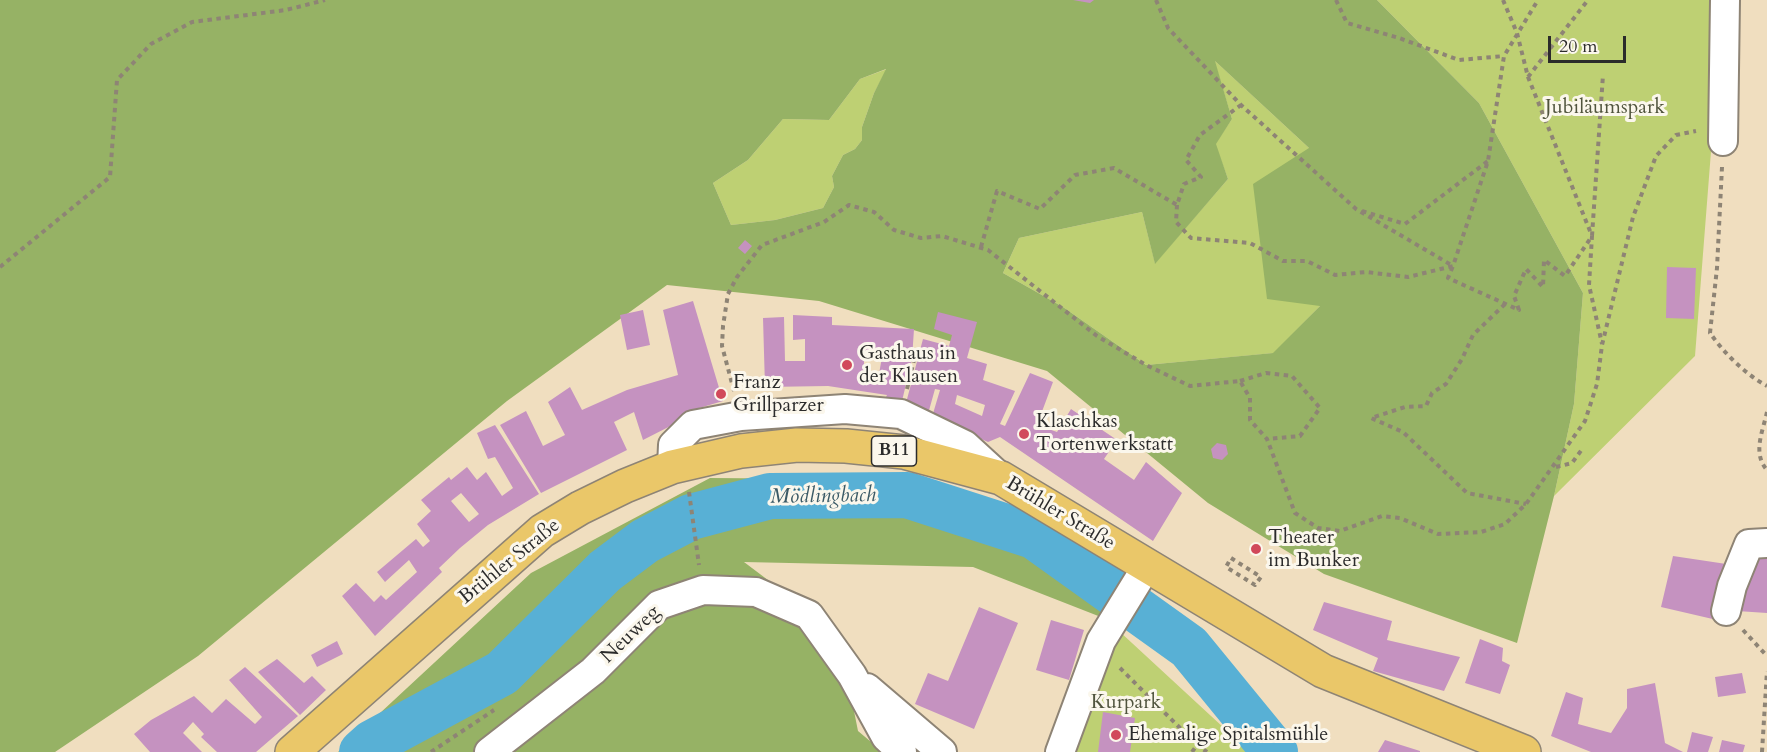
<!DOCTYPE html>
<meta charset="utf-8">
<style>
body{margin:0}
#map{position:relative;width:1767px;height:752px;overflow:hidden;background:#f0debf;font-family:Cardo,serif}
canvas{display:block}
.scale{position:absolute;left:1548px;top:36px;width:78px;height:27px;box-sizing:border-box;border:3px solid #2b2b2b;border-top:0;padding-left:8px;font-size:18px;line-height:21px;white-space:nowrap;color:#2b2b2b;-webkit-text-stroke:4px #fbf7ec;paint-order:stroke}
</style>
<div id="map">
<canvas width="1767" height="752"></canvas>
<div class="scale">20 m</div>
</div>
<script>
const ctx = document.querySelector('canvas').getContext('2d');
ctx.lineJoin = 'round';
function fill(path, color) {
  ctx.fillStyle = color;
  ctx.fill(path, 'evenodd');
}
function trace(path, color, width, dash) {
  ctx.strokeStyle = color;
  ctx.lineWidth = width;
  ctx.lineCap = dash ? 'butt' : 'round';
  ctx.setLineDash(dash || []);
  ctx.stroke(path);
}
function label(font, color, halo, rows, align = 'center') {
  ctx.font = font + ' Cardo,serif';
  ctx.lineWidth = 6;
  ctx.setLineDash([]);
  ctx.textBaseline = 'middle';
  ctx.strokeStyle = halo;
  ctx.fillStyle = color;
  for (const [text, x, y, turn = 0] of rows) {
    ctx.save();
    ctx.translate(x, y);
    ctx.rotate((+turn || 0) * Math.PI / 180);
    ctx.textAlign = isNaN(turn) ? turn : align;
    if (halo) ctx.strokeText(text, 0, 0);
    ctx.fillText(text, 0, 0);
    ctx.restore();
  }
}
const green = new Path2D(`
 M1377,0H1717L1718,62L1695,356L1554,496L1574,404L1583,293L1479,103Z
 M1214,60L1309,148L1320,306L1274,353L1146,365L1063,307L1003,273L1019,238L1142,212L1155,263L1228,179L1215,144L1232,119Z
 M887,69L874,93L862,127V140L855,149L843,155L832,176L834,187L823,208L775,220L731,225L713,183L748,160L783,119L829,120L860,79Z
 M1106,619L1250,752H1056Z`);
const forest = new Path2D(`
 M0,0H1377L1479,103L1583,293L1574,404L1554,496L1517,643L1324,574L1208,503L1047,371L819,301L667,285L507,401L198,656L55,752H0ZM1215,61L1309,148L1253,184L1267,299L1320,306L1273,353L1146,365L1063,307L1003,273L1019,238L1142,212L1155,264L1228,179L1216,144L1232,119ZM886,69L874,93L862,127V140L855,149L843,155L832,176L834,187L823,208L775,220L731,225L713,183L748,160L783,119L829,120L860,79Z
 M710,478L844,479L1020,519L1120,582L1106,619L973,567L744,562L813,614L848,681L858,731L883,752H338L531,573Z`);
const river = new Path2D(`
 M362,752L372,743L502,673L605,571L645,541L691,517L770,496L907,495L1034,536L1189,647L1275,752`);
const building = new Path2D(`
 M1073,0H1094L1090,3Z
 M745,240L752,246L745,254L738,248Z
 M1667,267L1696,268L1694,319L1666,318Z
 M693,301L723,401L689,411L690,416L643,440L634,412L614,422L627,450L541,493L500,425L526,411L543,446L565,435L548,402L570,387L582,410L627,390L678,375L663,310Z
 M643,310L650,345L627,350L620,315Z
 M938,312L977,322L967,358L987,364L983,380L1015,391L1000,424L1005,426L1030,373L1053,382L1037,425L1057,432L1071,409L1117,440L1104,459L1134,480L1146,462L1182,493L1153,541L1000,437L988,442L932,417L940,390L935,389L928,414L906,403L923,339L949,346L952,335L934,329ZM957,395L985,405L982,416L955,404Z
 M793,315L832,317V325L914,329L912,359L902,401L886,397L887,395L828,386L765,387L763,318L784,317L785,361H805V339L793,340ZM864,357H882L879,374L864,372Z
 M495,425L539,494L488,525L460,548L439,568L442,572L375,636L342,596L356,583L374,602L381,595L386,600L417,572L409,560L385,582L377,572L416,539L423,547L430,541L417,524L431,511L421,500L449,477L451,480L467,467L477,480L486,472L502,496L513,488L495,457L488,459L477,433ZM461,493L479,514L469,522L451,501Z
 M1217,443L1226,445L1228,454L1222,460L1213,458L1211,449Z
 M1673,556L1733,565L1717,620L1661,607Z
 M1767,558V613L1737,611L1750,559Z
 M1324,602L1392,621L1387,640L1460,657L1444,691L1373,671L1378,658L1313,630Z
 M979,607L1018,623L974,729L915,704L928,673L948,681Z
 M1051,620L1084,630L1069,680L1036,670Z
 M1480,639L1503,648L1502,661L1510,665L1500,694L1465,683Z
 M337,641L343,654L317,667L311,655Z
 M277,659L304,683L312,676L326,690L300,715L258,672Z
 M245,667L298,716L256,752H217L201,737L204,734L193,722L183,733L202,752H150L134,734L151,720L194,696L212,713L226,699L255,724L262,717L229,680Z
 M1742,673L1746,693L1718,697L1715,677Z
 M1655,683L1665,743L1683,752H1591L1551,736L1566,692L1583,698L1578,724L1611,733L1627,708V689Z
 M1103,712L1135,718L1130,752H1098Z
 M1692,732L1713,737L1708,752H1687Z
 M1385,740L1420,751V752H1378Z
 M1722,740L1745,745L1743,752H1719Z`);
const path = new Path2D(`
 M1156,0L1168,28L1241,105L1356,209L1453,266L1448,278L1519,310L1514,296L1526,269L1543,287L1544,260L1565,276L1592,236L1603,75
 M1336,0L1347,23L1399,38L1459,60L1504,56
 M1503,0L1517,33L1528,77L1592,236L1589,285L1602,344
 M1528,77L1588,0
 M1722,167L1717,268L1710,333C1724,353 1745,374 1767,386
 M1177,205L1176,222L1191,238L1250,243L1283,261H1307L1335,275L1366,272L1408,277L1453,266L1488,161L1504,56L1538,0
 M1362,211L1405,224L1488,161
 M981,247L997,191L1040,209L1075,175L1114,168L1177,205L1184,184L1201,177L1186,160L1200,135L1241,105
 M0,267L110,177L117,80L151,44L192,22L286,10L325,0
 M1505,304L1473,335L1462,359L1446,384L1432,393L1426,406L1405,407L1371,418L1403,432L1467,493L1526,504
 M1240,381L1266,373L1292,376L1320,408L1300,436L1267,439
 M907,389L915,356
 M734,391L722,346L723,326L728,294L737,277L762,245L824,222L849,205L874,212L894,230L921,238L942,236L988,250L1097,336L1146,365L1190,386L1240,381L1250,398V420L1267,439L1295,513L1318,528L1340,531L1382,516L1400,518L1438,534L1481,532L1505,524L1526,504L1585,421L1597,384L1602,345L1633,217L1656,156L1676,135L1696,131
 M1767,412C1763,431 1752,453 1767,470
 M1556,467L1572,463L1583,448
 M689,492L699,565
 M1231,558L1261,577L1255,585L1226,567Z
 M1743,630L1767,656
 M1120,668L1197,745L1207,752
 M431,752L494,710
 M1192,752L1197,745
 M1762,752L1767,671`);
const minor = new Path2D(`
 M1723,141L1725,0
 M672,467L673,445L693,425L741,416L845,409L901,414L965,445L1001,478
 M1726,611L1732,586L1749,544L1767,543
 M867,688L942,752
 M489,752L593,671L659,605L703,590L756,592L809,615L852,675L886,737L902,752
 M1060,752L1101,641L1139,579`);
const major = new Path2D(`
 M292,752L542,531L580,508L625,486L672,467L741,451L797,445L846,446L904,452L1001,478L1323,671L1524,752`);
const markers = [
 [847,365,6,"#d1495b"],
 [721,394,6,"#d1495b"],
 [1024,434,6,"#d1495b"],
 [1256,549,6,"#d1495b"],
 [1116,735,6,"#d1495b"]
];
const shields = [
 [894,451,45]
];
const shieldNames = [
 ["B11",894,451]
];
const parkNames = [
 ["Jubiläumspark",1605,108],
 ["Kurpark",1126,703]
];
const poiNames = [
 ["Gasthaus in",859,354],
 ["der Klausen",859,377],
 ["Franz",733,383],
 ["Grillparzer",733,406],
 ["Klaschkas",1036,422],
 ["Tortenwerkstatt",1036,445],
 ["Theater",1268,538],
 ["im Bunker",1268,561],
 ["Ehemalige Spitalsmühle",1128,735]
];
const streetNames = [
 ["Brühler Straße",1060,514,31],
 ["Brühler Straße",510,562,-39],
 ["Neuweg",631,635,-44]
];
const waterNames = [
 ["Mödlingbach",823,497,-1]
];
fill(green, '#bed073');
fill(forest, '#96b265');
trace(river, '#58b0d5', 46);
fill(building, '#c592c0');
trace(minor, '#8e8475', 32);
trace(major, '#8e8475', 36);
trace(path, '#8e8475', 4, [4.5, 4.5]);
trace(minor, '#fff', 28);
trace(major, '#eac769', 33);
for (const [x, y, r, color] of markers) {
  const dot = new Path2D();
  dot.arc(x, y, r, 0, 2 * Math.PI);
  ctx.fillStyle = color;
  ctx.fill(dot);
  trace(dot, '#fbf7ec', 2);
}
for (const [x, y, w] of shields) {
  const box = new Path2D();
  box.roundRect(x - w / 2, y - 15, w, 30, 4.5);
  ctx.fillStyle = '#fbf7ec';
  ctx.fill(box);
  trace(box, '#2b2b2b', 1.5);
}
label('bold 18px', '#2b2b2b', null, shieldNames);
label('20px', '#50543d', '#fbf7ec', parkNames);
label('20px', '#2b2b2b', '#fbf7ec', poiNames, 'left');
label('20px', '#2b2b2b', '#fbf7ec', streetNames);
label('italic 21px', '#3b5a66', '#fbf7ec', waterNames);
</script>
